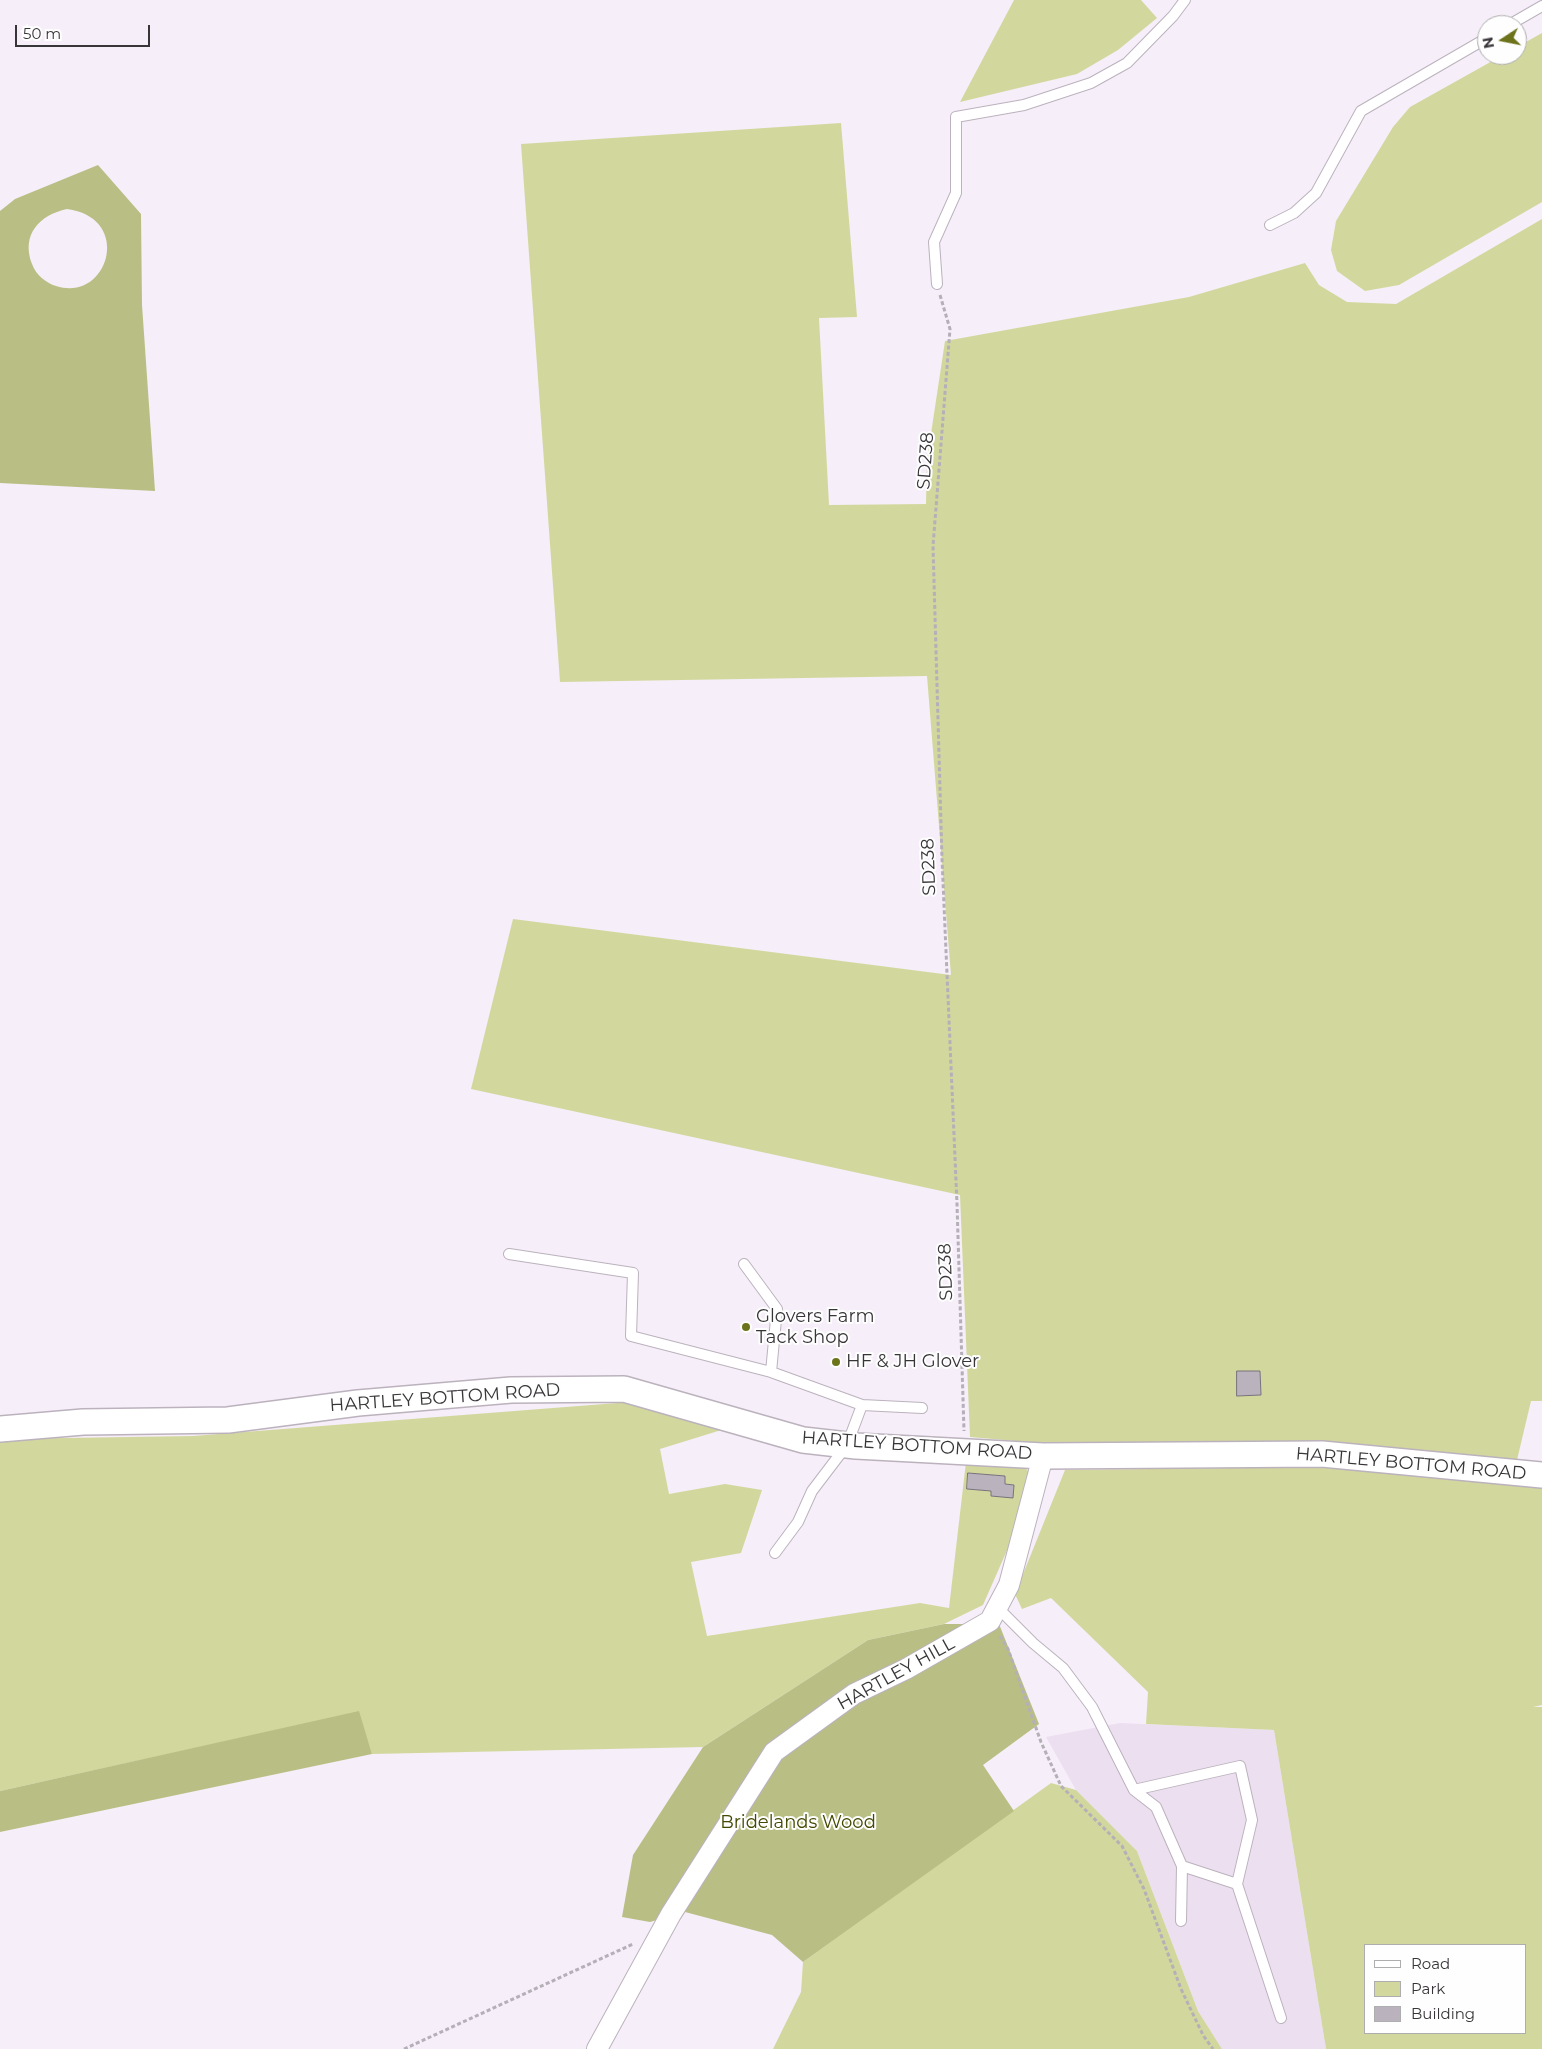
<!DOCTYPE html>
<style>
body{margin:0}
#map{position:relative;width:1542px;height:2049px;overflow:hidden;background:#f6eef9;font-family:Montserrat,sans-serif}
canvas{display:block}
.legend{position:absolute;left:1364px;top:1944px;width:162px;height:90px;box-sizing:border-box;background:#fefefe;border:1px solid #afaeaf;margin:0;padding:6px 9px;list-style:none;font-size:15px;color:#383539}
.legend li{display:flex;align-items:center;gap:10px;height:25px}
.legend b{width:25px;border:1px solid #afaeaf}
.north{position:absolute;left:1477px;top:15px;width:50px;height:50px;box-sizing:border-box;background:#fefefe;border:1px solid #afaeaf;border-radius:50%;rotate:259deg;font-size:14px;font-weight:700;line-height:20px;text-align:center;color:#383539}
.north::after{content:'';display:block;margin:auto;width:18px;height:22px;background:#6d731b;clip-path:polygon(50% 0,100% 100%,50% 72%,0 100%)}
.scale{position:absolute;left:15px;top:25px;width:135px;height:22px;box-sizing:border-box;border:2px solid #383539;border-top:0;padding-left:6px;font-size:15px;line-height:18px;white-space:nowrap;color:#383539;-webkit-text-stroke:4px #fefefe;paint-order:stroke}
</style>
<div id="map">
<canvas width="1542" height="2049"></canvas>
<ul class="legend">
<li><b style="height:6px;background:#fff"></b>Road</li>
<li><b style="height:14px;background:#d2d89d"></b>Park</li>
<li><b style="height:14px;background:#bab2bd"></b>Building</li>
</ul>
<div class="north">N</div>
<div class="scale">50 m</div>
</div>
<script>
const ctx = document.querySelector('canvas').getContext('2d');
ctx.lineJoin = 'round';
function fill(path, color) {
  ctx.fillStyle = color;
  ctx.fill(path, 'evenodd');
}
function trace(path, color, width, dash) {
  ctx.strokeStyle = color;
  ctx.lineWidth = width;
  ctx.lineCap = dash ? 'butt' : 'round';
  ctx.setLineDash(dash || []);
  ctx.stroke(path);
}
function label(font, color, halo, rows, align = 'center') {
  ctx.font = font + ' Montserrat,sans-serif';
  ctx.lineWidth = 4;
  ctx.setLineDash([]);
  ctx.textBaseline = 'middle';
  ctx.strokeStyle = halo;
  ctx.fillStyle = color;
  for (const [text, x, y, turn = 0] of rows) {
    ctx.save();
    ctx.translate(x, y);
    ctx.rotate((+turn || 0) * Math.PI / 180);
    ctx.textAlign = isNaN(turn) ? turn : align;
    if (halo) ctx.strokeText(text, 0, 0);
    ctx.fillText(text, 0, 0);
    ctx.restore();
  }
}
const built = new Path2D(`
 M1120,1723L1274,1730L1326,2049H1222L1198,2011L1137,1851L1076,1790L1046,1737Z`);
const green = new Path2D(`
 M1014,0H1141L1157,18L1118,50L1077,74L960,102Z
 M1542,33V202L1399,285L1365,291L1337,271L1331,250L1336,221L1393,127L1410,107L1503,55H1517V47Z
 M841,123L857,317L819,318L829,505L926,504L927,460L945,341L1189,297L1305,263L1319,285L1347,302L1396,304L1542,219V1401H1531L1517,1460L1346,1448L1153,1453L970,1437L960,1195L471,1089L513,919L951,975L927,676L560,682L521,144ZM1237,1371H1260L1261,1395L1237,1396Z
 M630,1402L731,1427L660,1449L669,1494L725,1484L762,1490L741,1553L691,1562L707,1636L920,1603L949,1608L966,1462L1023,1465L1033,1477L1012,1539L983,1605L944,1624L868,1640L703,1747L372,1754L358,1712L0,1791V1439L193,1436ZM968,1473L1005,1476V1484L1014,1485L1013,1497L991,1496V1491L967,1489Z
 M1317,1467L1542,1486V1705L1533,1707H1542V2049H1326L1274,1730L1146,1724L1148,1692L1051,1598L1022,1609L1015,1594L1065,1470ZM1366,1945H1526V2033H1366Z
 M1051,1783L1076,1790L1137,1851L1198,2011L1222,2049H773L801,1992L803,1962Z`);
const forest = new Path2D(`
 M98,165L141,214L142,305L155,491L0,483V211L15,199ZM67,209C134,218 108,303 56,286C46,283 36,275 32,264C21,235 39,215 67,209Z
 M944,1624H999L1039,1724L983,1765L1014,1811L803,1962L772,1935L685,1912L650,1922L622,1917L633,1855L703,1747L868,1640Z
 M359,1711L372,1754L0,1832V1791Z`);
const building = new Path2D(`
 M1237,1371H1260L1261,1395L1237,1396Z
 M968,1473L1005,1476V1484L1014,1485L1013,1498L991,1496V1491L967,1489Z`);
const path = new Path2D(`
 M940,295L950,329L933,546L942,859L957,1204L964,1431
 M1000,1636L1008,1649L1041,1742L1061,1786L1122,1846L1144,1889L1181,1989L1203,2035L1213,2049
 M404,2049L633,1944`);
const service = new Path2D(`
 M1509,25L1542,6
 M1270,225L1294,213L1316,193L1361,111L1487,38
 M937,284L934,242L956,193V117L1024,105L1091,83L1127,63L1173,16L1185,0
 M509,1254L633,1273L631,1336L771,1372L862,1405L922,1408
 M744,1264L777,1309L771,1372
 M775,1553L798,1522L812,1491L847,1445L862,1405
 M997,1607L1033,1643L1063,1668L1092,1707L1134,1790L1156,1807L1182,1866L1181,1921
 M1134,1790L1240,1766L1252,1820L1237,1884L1182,1866
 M1237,1884L1281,2018`);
const minor = new Path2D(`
 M597,2049L671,1914L774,1752L854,1694L906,1669L990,1621L1009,1585L1043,1456`);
const tertiary = new Path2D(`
 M0,1429L83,1422L228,1420L358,1403L511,1390L624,1389L803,1440L856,1446L1043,1456L1322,1454L1542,1475`);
const markers = [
 [746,1327,5,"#6d731b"],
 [836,1362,5,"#6d731b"]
];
const streetNames = [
 ["SD238",926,461,-86],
 ["SD238",929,867,-92],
 ["SD238",946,1272,-92],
 ["HARTLEY BOTTOM ROAD",445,1398,-4],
 ["HARTLEY BOTTOM ROAD",917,1446,4],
 ["HARTLEY BOTTOM ROAD",1411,1464,5],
 ["HARTLEY HILL",896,1674,-29]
];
const poiNames = [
 ["Glovers Farm",756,1317],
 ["Tack Shop",756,1338],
 ["HF & JH Glover",846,1362]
];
const parkNames = [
 ["Bridelands Wood",798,1823]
];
fill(built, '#ecdff0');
fill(green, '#d2d89d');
fill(forest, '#b9bf84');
fill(building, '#bab2bd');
trace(building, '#78717b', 1);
trace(service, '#bbb2bd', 12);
trace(minor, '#bbb2bd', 22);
trace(tertiary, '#bbb2bd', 28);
trace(path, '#b5afb8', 3, [4, 2.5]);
trace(service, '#fff', 10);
trace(minor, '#fff', 20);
trace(tertiary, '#fff', 25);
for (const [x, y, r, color] of markers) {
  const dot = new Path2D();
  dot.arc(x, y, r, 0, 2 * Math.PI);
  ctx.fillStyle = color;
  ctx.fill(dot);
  trace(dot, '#fefefe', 2);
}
label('18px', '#383539', '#fefefe', streetNames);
label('18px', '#383539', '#fefefe', poiNames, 'left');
label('18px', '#444800', '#fefefe', parkNames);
</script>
